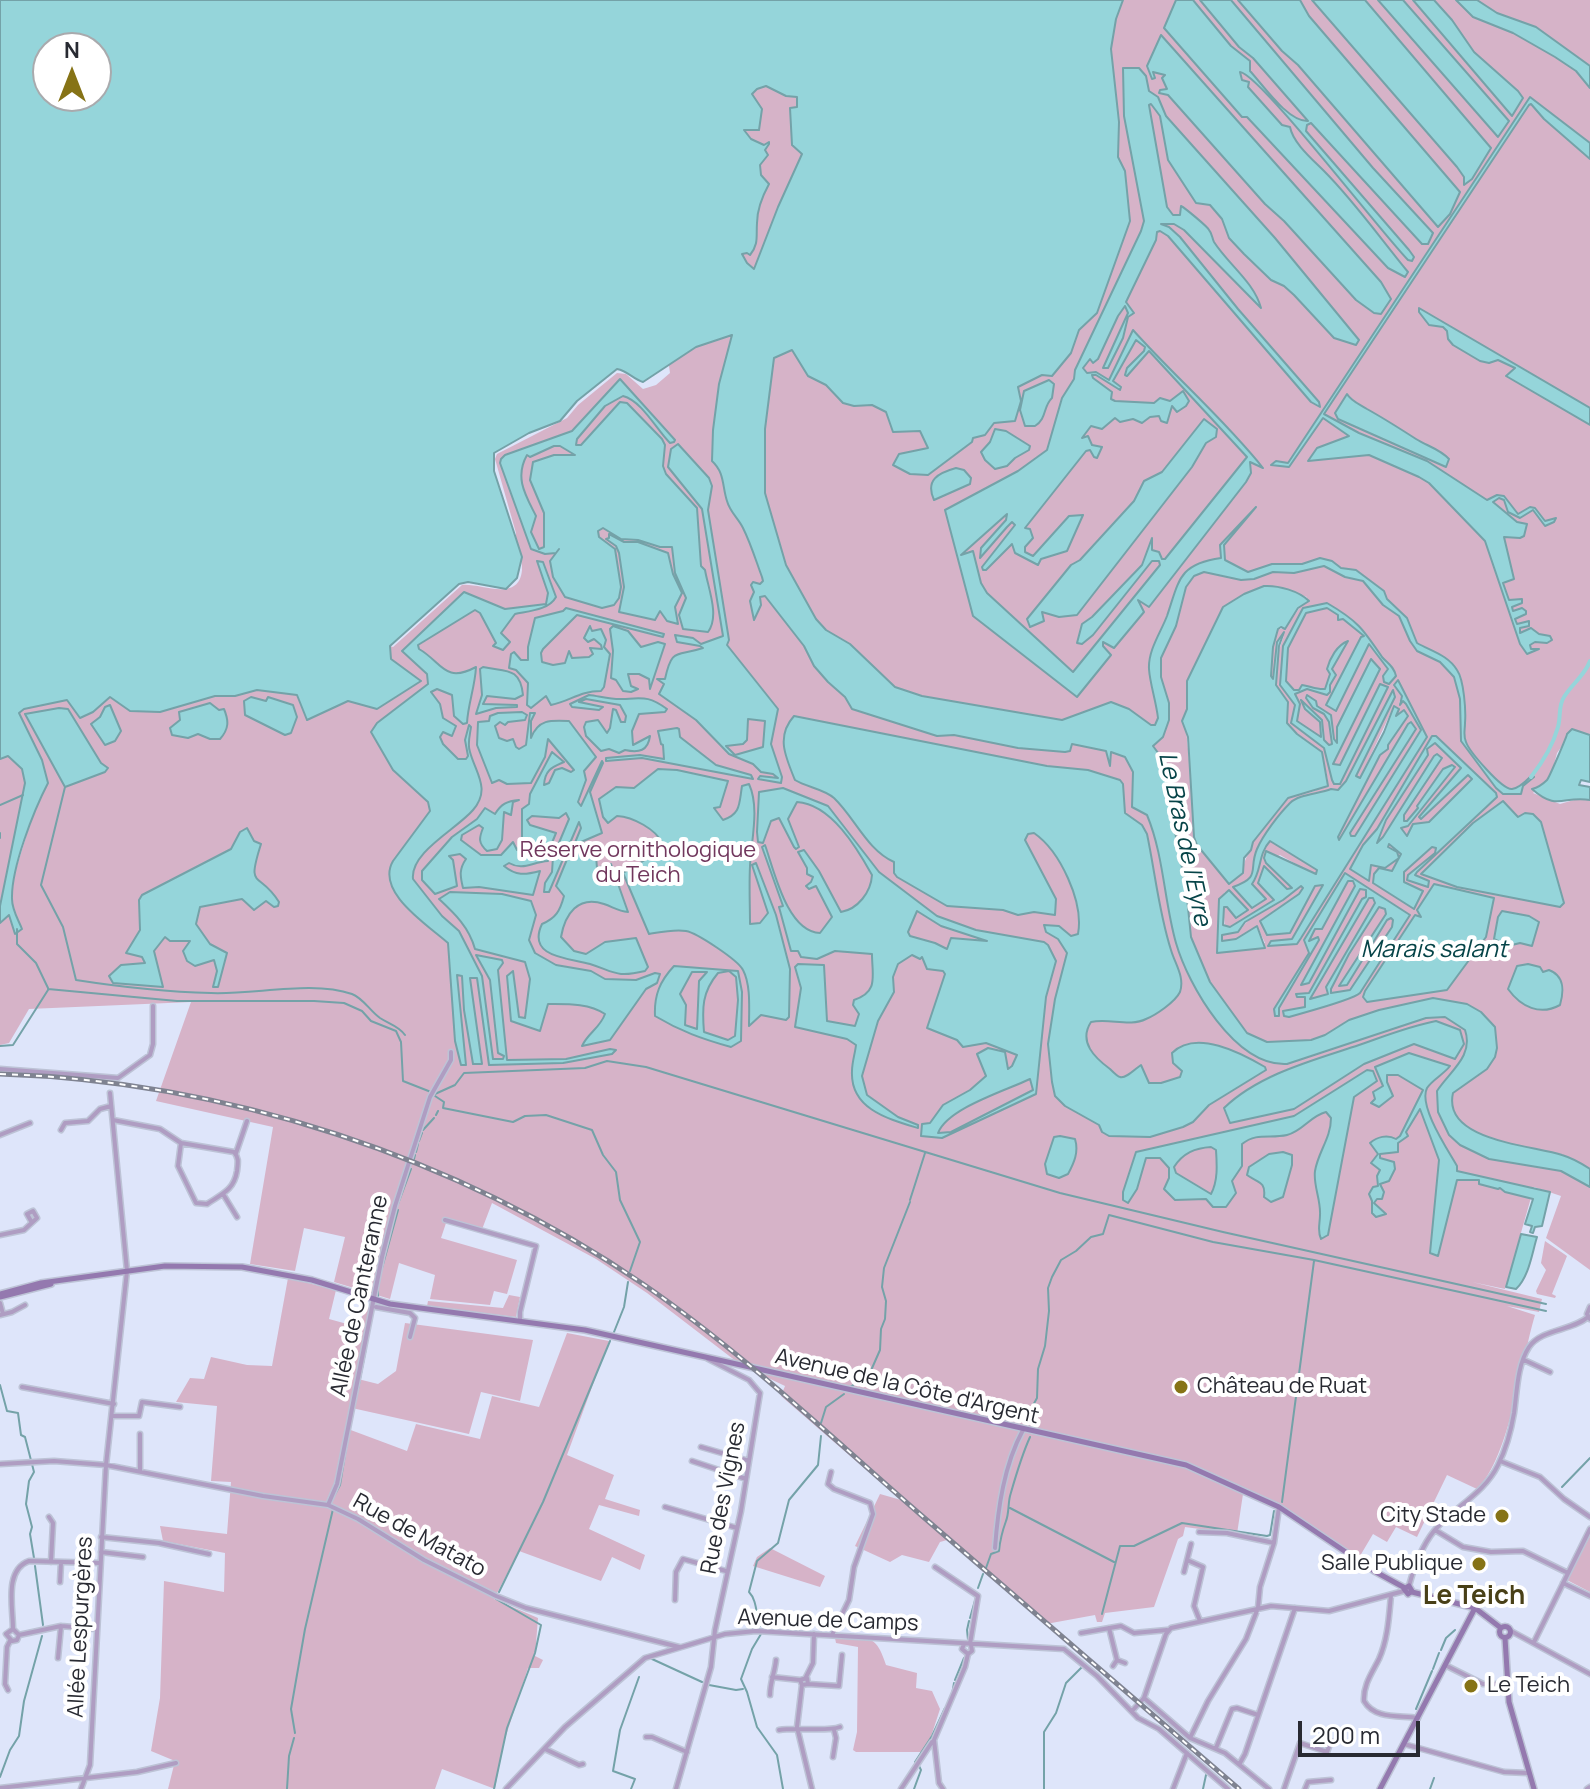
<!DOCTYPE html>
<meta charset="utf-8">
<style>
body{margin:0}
#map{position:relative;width:1590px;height:1789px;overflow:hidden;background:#dee5fa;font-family:Manrope,sans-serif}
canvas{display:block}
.north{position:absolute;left:32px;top:32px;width:80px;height:80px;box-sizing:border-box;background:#fff;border:2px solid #a9aaad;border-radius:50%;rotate:0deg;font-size:22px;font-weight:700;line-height:32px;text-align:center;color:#282a32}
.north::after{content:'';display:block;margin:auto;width:28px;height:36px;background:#867316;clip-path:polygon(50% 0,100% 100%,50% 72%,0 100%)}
.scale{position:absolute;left:1298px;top:1721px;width:122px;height:36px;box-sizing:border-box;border:4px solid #282a32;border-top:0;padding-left:10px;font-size:24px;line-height:28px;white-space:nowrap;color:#282a32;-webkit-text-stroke:6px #fff;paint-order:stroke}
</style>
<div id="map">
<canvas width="1590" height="1789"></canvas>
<div class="north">N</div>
<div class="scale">200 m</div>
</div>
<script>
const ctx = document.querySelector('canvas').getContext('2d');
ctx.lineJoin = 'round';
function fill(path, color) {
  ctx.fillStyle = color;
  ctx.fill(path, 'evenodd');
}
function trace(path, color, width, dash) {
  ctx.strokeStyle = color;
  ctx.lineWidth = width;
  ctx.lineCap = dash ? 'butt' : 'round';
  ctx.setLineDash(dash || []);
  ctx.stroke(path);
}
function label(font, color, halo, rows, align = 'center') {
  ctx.font = font + ' Manrope,sans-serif';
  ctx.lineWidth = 8;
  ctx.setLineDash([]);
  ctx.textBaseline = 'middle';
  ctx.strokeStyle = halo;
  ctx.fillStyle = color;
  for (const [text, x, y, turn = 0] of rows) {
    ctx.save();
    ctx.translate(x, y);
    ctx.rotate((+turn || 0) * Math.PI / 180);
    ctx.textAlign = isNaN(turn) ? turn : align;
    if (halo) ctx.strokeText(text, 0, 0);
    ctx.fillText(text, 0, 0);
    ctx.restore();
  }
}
const green = new Path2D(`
 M789,0L821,110L754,280L741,285L726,468L816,619L786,564L771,523L761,482L764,390L861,0H1590V735L1567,739L1557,753L1551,776L1533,793L1560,804L1581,798L1590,800V1270L1546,1238L1561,1196L1534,1187L1505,1289L1472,1282L1542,1299L1539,1312L1507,1306L1535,1315C1521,1361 1510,1457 1477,1489L1447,1475L1417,1537L1396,1527L1387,1542L1373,1534L1357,1561L1276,1508L1243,1494L1237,1534L1185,1527L1183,1536L1178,1539L1154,1607L1105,1613L1102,1622H1097L1095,1615L1046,1624L947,1540L940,1542L929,1562L902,1555L890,1562L855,1546L880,1494L901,1500L781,1396L785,1386L741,1365L647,1293L596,1259L492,1203L481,1232L446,1223L441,1238L517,1260L507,1294L494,1291L490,1305L430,1299L435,1275L399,1263L390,1299L334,1282L345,1237L304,1228L295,1271L250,1264L273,1127L156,1101L191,1002L29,1009L9,1043L0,1045V744L29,736L0,687ZM638,357L669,366L670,373L656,385L643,389L626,374L617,373L578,405L567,418L497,454L495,459L516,533C514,547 523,558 522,570C519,603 481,583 462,585L393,647L390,646L496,431ZM1264,586H1271L1307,597L1285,629H1278L1273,647L1271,676L1273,679L1277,642L1284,636C1278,649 1273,674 1277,688C1283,706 1290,697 1286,723L1296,734L1322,752L1328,781L1315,791L1288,798L1253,842C1250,856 1244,855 1243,873L1229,884L1197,845L1186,728L1188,699L1223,607L1244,594ZM1398,680L1427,737L1301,938L1297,944L1268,946L1271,941L1292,939L1325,884L1315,886L1289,933L1261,921L1299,894L1303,888L1300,886C1285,898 1250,914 1242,928L1222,935V941L1236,939L1257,926L1265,943L1217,949L1224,893L1229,890L1231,893L1227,907H1223L1225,928L1230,927L1275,899L1258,883L1264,867L1287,889L1293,888L1266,863L1280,855L1315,875L1318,870L1270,841L1260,853L1252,884L1265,898L1252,908L1234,888C1264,874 1247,871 1257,849C1263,837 1280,811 1290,802C1296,797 1329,789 1338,790L1346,781L1393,690L1395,697L1355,776L1360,778L1394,706L1396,716H1408L1388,745V749L1380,755L1338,837L1339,841L1408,725L1416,729L1350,833V836H1355L1421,729L1406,704L1403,701L1399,703L1402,696L1395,685ZM20,806L35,808L17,866H9Z
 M1545,1241L1567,1256L1552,1294L1556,1296L1555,1298L1537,1294L1536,1291L1546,1270L1541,1263Z
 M288,1278L336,1290L329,1319L358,1327L366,1306L370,1308L358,1379L378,1384L396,1371L405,1323L533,1340L520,1401L481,1392L469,1434L352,1408L348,1429L407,1451L416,1424L480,1439L492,1396L539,1407L567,1333L609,1341L567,1455L614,1475L605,1499L640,1510L639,1516L599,1505L589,1529L645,1555L640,1570L612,1557L601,1581L519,1551L494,1599L538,1618L535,1656L543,1660L539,1668H528L503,1745L495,1789L442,1769L435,1789H168L175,1761L151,1751L160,1698L164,1581L224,1592L225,1553L163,1541L160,1526L227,1534L231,1482L211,1481L217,1406L176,1402L190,1378L204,1379L211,1357L247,1365L272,1366Z
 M509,1295L520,1297L516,1317L427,1306L428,1301L503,1308Z
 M1590,1536V1592L1567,1580Z
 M770,1548L825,1576L820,1587L753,1566L757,1557Z
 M835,1638C868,1640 875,1631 886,1665L917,1673L916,1688L932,1691L940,1709L926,1752H856L853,1750L857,1732L858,1647L836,1643Z`);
const water = new Path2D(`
 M0,0H1123L1116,19L1111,49L1119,122L1118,157L1125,171L1130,221L1097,313L1079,330L1071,353L1052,376L1042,375L1018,387L1021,401L1015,421L994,423L985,435L973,438L972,442L928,475L910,474L893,465L899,454L928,448L920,431L893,432L886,412L872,405L854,406L843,403L826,385L808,376L792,350L774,358L765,429V493L786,565L816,619L826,630L850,644L895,687L922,696L1062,720L1111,702L1129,709L1151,725H1155L1158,718C1156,701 1150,684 1149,669C1148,650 1161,632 1167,616C1179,581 1178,564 1221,558L1220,545L1256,507L1224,545L1225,560L1248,572L1272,564H1302L1320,558L1332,561L1341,568L1356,570L1384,591L1387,599L1407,618L1417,643C1431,651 1448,655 1457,670C1464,680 1466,711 1465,723C1465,730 1463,736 1466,742C1469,751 1502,790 1512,789C1520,788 1527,780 1532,775L1534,777L1523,786L1521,794H1503L1496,788L1461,741L1460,699L1454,677L1440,662L1417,651L1410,641L1399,616L1383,605L1363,581L1345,577L1324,566L1294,573L1273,572L1254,579L1241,580L1204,572L1194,576L1186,587L1176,626L1161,658V677L1169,703V720L1163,737L1153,746L1167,765V791L1186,888L1191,937L1210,982L1247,1033L1267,1042L1311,1040L1325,1035L1349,1020L1379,1010L1433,998L1467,1004L1481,1012L1495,1027L1497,1048L1495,1057L1487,1069L1453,1093C1442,1141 1532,1145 1562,1155C1572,1158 1581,1163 1590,1169V1187L1561,1171L1489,1159L1460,1145L1449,1135L1438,1112L1437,1091C1450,1071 1474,1056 1465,1030L1445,1017L1426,1018L1287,1064C1235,1067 1188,985 1176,943C1164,901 1164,856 1147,815L1132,807L1133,772L1125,757L1111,752L1110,766L1106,751L1072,744L1070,751L1065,752L1018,748L954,735L937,736L852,709L845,697L828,682L814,666L804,646L765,596L760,597L761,605L754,620L750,601L754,592L751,585L753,582L760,584L763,581L762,577C756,561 751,544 743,528C738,518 730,512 727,501C722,486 725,473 712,461L713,430L719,384L732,335L696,347L643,382C633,379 628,371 617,369L577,401L560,421L529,433L494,453V471L522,557L517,578L506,589L468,582L459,584L390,646L391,659L421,681L377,709L348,701L307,720L297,695L257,690L235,696H215L160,712L130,711L110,697L93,712L80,718L67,700L24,709L19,713L42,760L48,783C34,810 11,868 12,899C12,910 18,919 22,929L15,934L9,915L0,923V906L25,783L22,769L8,756L0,759ZM48,48H96V96H48ZM766,86L786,96L797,97V107L790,108L792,145L802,154L778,207L754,269L747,263L742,254L747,253L750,255C759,244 756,236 757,223C757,210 763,195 769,184L761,175L760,165L768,155L765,150L769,144V142L764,145L751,139L744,130H759L762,109L752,94L757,89Z
 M1176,0H1193L1231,46L1250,61V71C1263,85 1288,122 1308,121L1253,58L1239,47L1200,0H1231L1373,168L1433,233L1428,244H1422L1311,123L1307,125L1306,131L1409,250L1414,257L1412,261L1408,260C1382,234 1260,74 1240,72L1242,80L1249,82L1248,87L1282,125L1290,127C1293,143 1312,159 1324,171C1354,201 1380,238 1408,272L1405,277L1388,268L1247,117H1242L1164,28Z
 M1238,0H1300L1309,16L1460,192L1450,214L1438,227L1298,65L1282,51Z
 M1312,0H1365L1491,148L1472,179L1464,185V177L1457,167Z
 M1378,0H1403L1509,121L1498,137Z
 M1413,0H1434L1452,20L1474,52L1518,91L1523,98L1512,116Z
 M1456,0H1477L1497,13L1536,27L1590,66V88L1576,71L1555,57L1513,33L1473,17Z
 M1161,35L1381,282L1391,299L1381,314L1374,313L1356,300L1284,221L1265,204L1168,95L1159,93L1160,90L1167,89L1162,78L1165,75L1153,72L1155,78L1152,79L1147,66Z
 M1123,68H1139L1146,76L1149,91L1158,97L1166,116L1275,238L1359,340L1356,345L1334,338L1294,295L1284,286L1271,280L1244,254L1229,238L1222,219L1210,205L1196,203L1168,160L1160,116L1151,104L1149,105L1167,207L1173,215H1180L1181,206C1185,208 1208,227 1209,230C1212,233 1212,238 1214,242C1228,264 1254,282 1261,308L1184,230L1174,224H1161L1169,227L1180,237L1238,309L1319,402L1320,407L1311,402L1168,236L1160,231L1157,232L1156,240L1126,302L1134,313L1128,317L1123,338L1108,368H1103L1128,313L1125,306L1118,316L1098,359L1093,363L1090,359L1083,368L1087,373L1096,372L1109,380L1133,330C1175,377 1223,418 1263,468L1250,462L1251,473L1246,482L1149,607L1138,600L1144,612L1114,648L1103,642V646L1111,655L1077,697L973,616L945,510L1018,471L1047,450L1062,398L1074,379L1075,370L1141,231L1144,221L1124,116ZM1136,340L1145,347L1144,351L1127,368L1125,375L1127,376L1149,351L1247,457L1165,559H1162L1159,552L1152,550V538L1142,565L1092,617L1082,624L1077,643L1082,644L1093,635L1152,561H1159L1160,565L1073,672L987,593L981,583L973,551L961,555L1007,514L1006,520L981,548L980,558L1007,527L1012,522L1015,525L982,567L983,570H986L1012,544L1015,553L1038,565L1041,559L1067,551L1083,515L1069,516L1033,556L1025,552V547L1033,538L1030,529L1025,528L1086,451L1090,450L1094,457L1097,458L1102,447L1092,445L1088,436L1082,438L1091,426L1102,429L1115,418L1120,422L1133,419L1142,423L1150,417L1159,416L1161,421L1167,423L1172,406L1177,412L1186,406L1189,401L1183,391L1170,401L1160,398L1154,403L1115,401L1111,399L1112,392L1093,378L1092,375H1096L1120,390L1121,387L1113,381Z
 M1530,97L1590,143V159L1544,119L1531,104L1529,105L1324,414L1359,433L1427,461L1487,500L1497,495L1504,496L1518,514L1530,507L1535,508L1545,521L1556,518L1554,522L1545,526L1533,510L1520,518L1508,512L1504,500L1499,498L1493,502L1517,522L1527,524L1524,536L1520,538L1504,537L1514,579L1503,583L1509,600L1522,599V603L1512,607L1513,611L1522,608L1526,611V614L1515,619L1517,624L1529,621V626L1520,628V633L1531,628L1539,634L1550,636L1552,640L1547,643L1535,642L1530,645L1531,649H1539L1527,654L1520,644L1485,541L1429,483L1419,477L1369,455L1308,461L1317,448L1349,436L1323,418L1289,467L1271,465L1276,461L1288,463Z
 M1419,308L1590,408V425L1506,376L1515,368L1498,360L1489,363L1480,361L1453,345L1448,339L1447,331L1443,327L1429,325L1419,312Z
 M620,379L675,440L674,442L670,443C656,429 642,401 623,396L605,406L577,439L576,445H581L620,402L627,403L662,439L665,445L663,466L666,474L697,508L701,566L705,570C708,588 720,616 708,632L683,629L679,615L686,598L675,573L672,547H660L638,540L621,539L603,528L598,531L599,537L615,549L621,587L619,598L614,605L602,608L565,597L553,577L550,561L559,549L556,553L545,554L531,549L500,463L501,459L505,455L572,431ZM554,446H560L575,455H554L533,462L530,480L544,513V547L539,549L531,532L536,516C526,496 514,478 527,455L530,457Z
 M1049,380L1054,384L1052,398C1043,406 1047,419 1035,426H1025L1020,410L1024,391Z
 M1347,394C1351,401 1359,404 1367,409C1385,419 1399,428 1416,439C1427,446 1440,449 1449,459L1446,467L1338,419L1335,413Z
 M1204,419L1217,429L1216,437L1206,443L1192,467L1077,615L1059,617L1042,612L1044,621L1030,627L1027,619L1071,565L1080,560L1134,501L1144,481L1162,472Z
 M995,429L1006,431L1030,446L1029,450L1015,458L1007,466L995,469L985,460L981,452L990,442Z
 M678,444L709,478L712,486L708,510L729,640L727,645L778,709L771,744L782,777L781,783L758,779L760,776L778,778L773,774L761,772L753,764L729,754L696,720L659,694L664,684L657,679H665C672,647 676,657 703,648L700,646L677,642L675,635L693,638L701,644L723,636L702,509L668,467L671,449ZM748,719L765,721L763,747L735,755L726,746L743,744L747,740Z
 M956,468L964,470L971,478L970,484L934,500C925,480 938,473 956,468Z
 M609,534L624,542H638L668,553L673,574L682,593L675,607L678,624L667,621L660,611L655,620L619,612L624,587L619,553L616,546L606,539L609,538Z
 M537,561L543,562L556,597C549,610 529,611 515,614L501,633L510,642L503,650L493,646L496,643L480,613L475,610L418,645L419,649C442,662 444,684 476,667C475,687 468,704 467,723L463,724L454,716L452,695L437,689L431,692L440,704L443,718L456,726L452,736L443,732L440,737L443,744L458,759H466L468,756L465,740L469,725L471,727C470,735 467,744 470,752C476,774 491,789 473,810C457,829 410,852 413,879L442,916L459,931L482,976L493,1059H503L504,1056L498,1053L490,980L476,955L502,960L503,963L498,970L507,1060L566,1059L610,1049L616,1050L612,1054L563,1063L489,1065L477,978H470L482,1064H473L464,1010L462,976L457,975L466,1065H461L455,1041L448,943C428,925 375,892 393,861L430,811L428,802L393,770L371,732L377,723L428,684L427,674L402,651L464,592L505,609L546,604L548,593Z
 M1264,586C1278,585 1299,591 1309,601L1298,608L1285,629L1281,627L1278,629L1273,647L1271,676L1273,679L1277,642L1284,632L1279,646L1276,685L1288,702L1287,723L1297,734L1322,752L1328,786L1288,798L1253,842L1251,850L1244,858L1243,873L1229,884L1197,845L1194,837L1188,737L1182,721L1187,709V681L1223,607L1244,594Z
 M1327,603C1358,621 1363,629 1382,657C1387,663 1394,666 1396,676L1389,684L1384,682L1383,676L1388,669L1369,644L1336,711L1326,705L1361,637L1364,636L1343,619L1338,620V615L1327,608L1306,613L1288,648L1286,681L1294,690H1299L1302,685C1310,686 1317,690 1325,689L1330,674L1327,669C1330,658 1337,645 1348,641L1332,669L1336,675L1330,685V692L1327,695L1307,689L1295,694L1300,704L1297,721L1321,737L1320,722L1305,709L1301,700L1322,720L1324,740L1329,745L1332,744L1329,722L1324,714L1313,708L1306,698L1307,695L1316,701L1317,706L1331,715L1334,739L1337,743V727L1371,659L1380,669L1333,764L1340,765L1380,684L1388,687L1340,784H1334L1332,780L1324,748L1291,723L1295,705L1280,685L1283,646L1303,608Z
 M566,608L664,634L663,637L577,615L543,649L541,653L542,662L553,665L565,663L569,651L572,658L589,657L593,654L590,648L602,649L601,645L594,639L588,642L584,638L590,626L592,631L601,629L606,640L604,647L610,654L604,687L601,691C579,691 571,701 551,705L546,696L531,708L527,705L528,683L516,670L509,668L511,654L514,652L521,660H528V647L535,618L563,611Z
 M613,626L628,631L641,647L658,642L665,644L650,689L649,679L639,674H628L631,686L638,689L631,692L623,691L616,680L611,678L613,651L610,629Z
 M483,667C505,672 520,666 523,695L515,699L487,696L483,704L517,705V707L496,708L476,714L482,695L480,669Z
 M1398,680L1427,737L1301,938L1297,944L1268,946L1271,941L1292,939L1323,885L1315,886L1290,933L1267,935L1260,921L1299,894L1303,888L1301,886L1283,900L1245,922L1238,932L1222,935V941L1236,939L1257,926L1265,948L1217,953L1219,899L1229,890L1248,910L1236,918L1227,907H1224L1223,925L1230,927L1274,900L1258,883L1264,866L1287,889L1292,888L1266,863L1264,858L1266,851L1316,874L1317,870L1270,841C1258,854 1262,870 1252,884L1266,899L1252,908L1233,887C1262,877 1248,870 1257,849C1263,835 1279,814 1290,803C1299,794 1319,794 1331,789L1338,790L1346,781L1393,690L1395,697L1356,776L1360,778L1384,732L1394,706L1399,709L1396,716L1404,710L1408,716L1388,745V749L1380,755L1338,837L1339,840L1408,724L1411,722L1416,729L1350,833L1351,836H1355L1421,730L1406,704L1403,701L1400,705L1402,696L1394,685Z
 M589,695C599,696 612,700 623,699C644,698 649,696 667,709L665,712L639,714L632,731L633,745L650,736C648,751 639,753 625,750L619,753L609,749L601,751L586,736L584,727L586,722L598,720L607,733L610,728L613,709L616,710L621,722H625L626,716L620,705L586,699L579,702L603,707L599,710L572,707L570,704Z
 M251,697L266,701L268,697L293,705L297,717L291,733L285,735L245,715L244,701Z
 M210,703L219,710L224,709C229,721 229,729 220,739H210L198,734L188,738L172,735L170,728L180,720L179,712Z
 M110,705L121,731L115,741L105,745L91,724L100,717L105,707Z
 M59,708L68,709L101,763L108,768L105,772L65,787L25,714Z
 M498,713L522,712L527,715L525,720L508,722L505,725L500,722L495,726L499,738L507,741L513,739L516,747L519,749L526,745L530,713H535L531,721V738C538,719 551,720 569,721L596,757L584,771L586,780L578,802L581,806L602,761L603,763L590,792L602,833L574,845L581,828L579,822L549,892H544L545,883L552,872L553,857L569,819L566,813L559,818L532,816L527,820L530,825L556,833L549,850L548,861C532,862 523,871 509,863L504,866C516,876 525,875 540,871L533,895L479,887L463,888C460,876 459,869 466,859L460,854L449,856L453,860L457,886L435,894L422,880V871L452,837L477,819L485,808L495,814C501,804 507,801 519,800L513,802L511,815L504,812L502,840L497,849L487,851C478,843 479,838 483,828L479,825L462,835L461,840L481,855H501L513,842L517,850L522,843V809L529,804L530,794L552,752L564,762C553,767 545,769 544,785L549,783L555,770L562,768L571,772L574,770L548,739L545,757L531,783L507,784L499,780L492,783L477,745L478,722L489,721L490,716Z
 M794,716L1047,766L1088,770L1120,780L1123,784L1125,813L1142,825L1147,834C1155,872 1159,913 1171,950C1175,964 1185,977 1180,992C1175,1002 1156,1015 1146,1019C1130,1027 1109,1018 1091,1022C1078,1042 1095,1058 1110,1069C1111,1070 1118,1077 1120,1077C1126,1079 1136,1068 1141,1065L1149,1083H1161L1180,1077L1182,1071L1173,1063L1172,1053C1196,1029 1241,1053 1265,1067L1266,1070L1209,1105L1193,1122L1183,1127L1150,1137L1109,1136L1102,1132L1099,1125L1065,1106L1055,1096L1052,1082L1048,1044L1055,999L1067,953L1058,939L1046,932L1044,925L1059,926L1071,936L1078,934C1084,902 1060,851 1034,833L1028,834L1025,840L1056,899L1055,915L1034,912L1018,915L1003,910L947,906L897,877L894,873V862C867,850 855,818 834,798C824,789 806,787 795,780C785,756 776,736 794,716Z
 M677,728L679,729L680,737L716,765L751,775L753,779L642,758L606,761V758L640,755L664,759L663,745L661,744L658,731Z
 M1572,729L1590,735V782L1581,780L1579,785L1590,787V800C1563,795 1558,812 1532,789C1536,788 1542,785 1547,780C1549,778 1567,736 1567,734Z
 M1432,736H1436L1496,793L1497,797L1417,872L1415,875L1429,881L1428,887L1407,880L1408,875L1435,853L1436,848L1432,847L1404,872V882L1423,891L1414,909L1373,883L1374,874L1379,868L1392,871L1401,854L1389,844L1388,847L1397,852L1399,858L1385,868L1371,865L1369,881L1350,869L1363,845L1377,829ZM1435,743L1461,768L1419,817L1421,819L1468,775L1472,779L1429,822L1413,824L1407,836L1401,828L1408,826L1455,767L1452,765L1443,769L1417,806L1418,808L1407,821H1404V815L1442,758L1437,754L1434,756L1383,837L1377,843L1386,820L1428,755L1427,749Z
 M658,769L677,770L728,781L720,807L714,808L723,820C741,814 739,804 742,786L749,784C760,808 751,841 750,866C749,886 750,905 750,924L760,923L768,913L752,865L756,863L776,915L790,969L789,1017L786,1020L761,1015L749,1026C749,1009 751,985 743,970C738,960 697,933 686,931C674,929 661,932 649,934L623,873L655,854L663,844C656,829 633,817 617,816L608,823L603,817L599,799L616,787L634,788Z
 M783,788L828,806L879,872L937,916L976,930L1044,942L1048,945L1056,961L1046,997L1036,1094L942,1138L921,1136L922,1124L930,1123L943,1105L970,1090L986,1076L977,1054L988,1048L1005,1052L1008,1069L1012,1066L1017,1055L986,1043L963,1047L957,1040L927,1028L945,974L943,971L927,969L922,957L920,959L912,955L898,964L893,977L894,992L878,1021L862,1076L867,1095L898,1117L918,1125V1128C888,1119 850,1109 852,1071C852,1062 855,1054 856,1045L847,1039L795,1027L801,988L795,967L798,964L824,965L827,1021L855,1026L859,1014L853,1005L854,1000C879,992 872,976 872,954L835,951L817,959L801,957L798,951H791L779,907L783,906L762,847L765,845C774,870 787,932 820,933L832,917L816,886L809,889L806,886L811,882L813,877L807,874V868L798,852L804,850L819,871L841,912C858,909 871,892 872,875C857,848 831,804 797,802L788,819L799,847L796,849L794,847L779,818L771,821L763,843L758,842L757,832L759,792ZM917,911L941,926L987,941L951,938L947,949L935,943L910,936L908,932ZM1030,1079L1033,1090L951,1132L938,1133C948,1108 1005,1091 1030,1079Z
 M1503,801L1518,817L1525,813L1533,814L1541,822L1564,903L1560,907L1457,887L1421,874L1473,823Z
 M247,828L254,841L261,844C246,891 259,870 279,902L278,906L274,907L266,901L254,910L242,899L200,907L196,924L210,944L227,953L218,987H213L217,971L214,960L195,966L187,961L183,951L190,941H170L165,937L154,951L163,987L113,983L109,976L121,965L145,963L142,957L126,953L140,930L139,900L142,895L231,849L240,832Z
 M595,844L597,868L611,864L628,912C618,911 613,907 604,904C578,895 565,914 561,937L574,951L586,954L605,942L636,938L648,967L645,971C616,978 615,972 590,964C570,958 526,958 542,924C556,918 560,911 564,896L556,886L570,852Z
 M1345,873L1410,915L1360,993C1353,1000 1302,1013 1289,1017L1284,1016L1283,1011L1305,1007V997H1297L1296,994L1309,993L1362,899L1366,897V890L1360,889L1309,983L1301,985L1355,886L1353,881H1348L1322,929H1315L1309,941L1318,937L1319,940L1279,1008V1016H1275L1274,1009L1309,953L1304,940ZM1369,898H1373L1375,903L1326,987L1328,994L1310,999ZM1379,907L1385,909L1386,914L1339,986L1347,985L1387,920L1391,918L1393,920L1392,927L1350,990L1331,993V989L1349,954Z
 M1434,884L1494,898L1486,937L1447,990L1367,1002L1363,997L1365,991L1415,915L1421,917L1417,910Z
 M450,892L502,894L531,901L536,915L529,940L535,953L556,965L591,971L605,979L636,980L655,973L660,974L657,983L646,989L610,1040L582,1046C588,1033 600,1028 605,1014C589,1003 567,1004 548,1004L540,1031L511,1021L507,976L513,971L519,1017L525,1018L530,979L525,962L475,949C469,927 455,914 439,899Z
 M1502,911L1529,916L1539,922L1532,946L1520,943L1508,946L1494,939L1498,917Z
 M1528,964L1540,967L1543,972L1549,970C1565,976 1564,991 1560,1005C1540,1016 1521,1007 1508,989L1517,966Z
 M674,966L738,971L742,992L741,1041L731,1047C702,1039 680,1031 655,1016C654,995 660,981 674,966ZM729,971L736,977L738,1000L735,1036L728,1040L704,1032C702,1008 702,992 718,973ZM692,972H707L699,981L697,1029L685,1025L686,1005L680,994Z
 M1436,1021L1460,1030L1464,1044L1455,1059L1414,1044L1364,1064L1294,1109L1230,1123L1224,1108C1259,1074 1314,1060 1359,1045C1385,1036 1410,1026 1436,1021Z
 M1409,1053L1450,1066C1444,1074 1432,1080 1427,1088C1418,1106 1448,1150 1457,1166V1171L1550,1192L1542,1226L1535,1227L1533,1233L1530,1232L1532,1226L1525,1224L1533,1199L1505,1192L1500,1188L1498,1189L1479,1184V1180H1457L1438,1256L1430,1253L1439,1160L1420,1109L1406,1132L1408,1136L1398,1143V1152L1380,1154V1158L1394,1162L1395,1169L1389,1181L1380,1184L1384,1192L1382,1199H1377L1374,1203L1386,1214L1376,1217L1372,1213V1201L1369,1194L1373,1187L1378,1186L1377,1176L1380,1170L1371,1163L1378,1154L1370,1143C1377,1137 1387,1134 1396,1139L1400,1136L1423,1090L1398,1075H1387V1082L1393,1096L1379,1107L1371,1103L1375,1099L1373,1092L1383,1086L1375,1067Z
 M1367,1070L1373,1071L1377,1081L1354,1097L1328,1235L1321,1239C1317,1231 1320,1224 1320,1215C1321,1200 1313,1185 1315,1171C1318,1152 1331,1138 1331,1118L1326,1112C1310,1116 1303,1131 1287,1135C1270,1139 1257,1132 1242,1144V1166L1232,1181L1236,1193L1226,1207H1213L1206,1199L1175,1200L1164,1189L1169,1178V1168L1160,1158H1146L1137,1189L1128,1203L1123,1200V1192L1136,1152L1294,1116ZM1211,1147L1216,1150C1217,1165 1218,1181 1211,1194L1176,1173L1174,1167C1183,1153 1195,1148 1211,1147Z
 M1060,1136L1075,1139C1079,1152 1074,1163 1068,1174L1059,1178L1047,1174L1045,1164L1054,1137Z
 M1283,1152L1292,1155V1165L1283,1197L1271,1202L1264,1197C1266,1181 1258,1183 1247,1175L1249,1167L1269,1154Z
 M1521,1234L1537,1237C1532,1253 1529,1277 1516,1289L1506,1287Z`);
const stream = new Path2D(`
 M65,787L41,885L63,927L76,980C121,987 166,992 211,993C254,995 312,980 352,994C363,998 370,1011 380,1018C389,1024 399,1026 405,1035
 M0,805L23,795
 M0,833V838
 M17,929V944L36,963L48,988
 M48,989L177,1001H314L344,1003L362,1011L371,1021L396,1031L401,1042L403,1081L431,1092
 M0,1046L13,1045L48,990
 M435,1094L455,1085L464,1073L585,1068L607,1061L646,1067L1060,1193L1223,1232L1546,1304
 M435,1096L444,1102L443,1108L513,1122L525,1116L546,1115L592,1130L603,1155L616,1172L620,1200L640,1242L630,1271
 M436,1115L438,1111
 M423,1130L434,1118
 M419,1141L422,1133
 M416,1152L418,1144
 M414,1159L415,1155
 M910,1200L925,1153
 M398,1204L411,1169
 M382,1268L398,1210
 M378,1286V1297
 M614,1332L624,1307L628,1282
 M0,1385L7,1411L18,1413L21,1435L25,1437L34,1472L29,1481L26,1504L32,1527L30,1534L34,1558
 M850,1387L869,1375L880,1350L881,1329L885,1319L886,1301L882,1287L884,1268L910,1202
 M358,1389L366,1348
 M821,1423L826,1407L844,1394
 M1033,1428L1032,1407L1037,1398L1038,1369L1045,1346L1049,1311L1048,1288L1052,1277L1061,1260L1076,1251L1091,1237L1103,1234L1109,1215L1213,1242L1314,1260L1546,1311
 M1562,1487L1590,1458
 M333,1498L340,1485L347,1442
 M1282,1502L1314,1261
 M1010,1508L1114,1562
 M35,1566L43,1625
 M986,1568L991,1554L999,1551C1000,1540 1002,1532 1006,1521C1009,1514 1008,1504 1010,1496C1016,1475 1021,1457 1030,1437
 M978,1588L983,1574
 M499,1592L543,1502L610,1341
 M1102,1614L1120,1546H1134L1182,1523L1267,1536L1270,1535L1274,1511
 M970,1618L976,1597
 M760,1626C756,1615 757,1600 749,1592L757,1561L778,1543L789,1500L818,1465L821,1436
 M761,1634L752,1649L741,1679L747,1692L757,1727L777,1755L783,1789
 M968,1640L967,1630L969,1621
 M1441,1650L1446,1638L1455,1630
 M652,1659L702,1682
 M1433,1669L1439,1653
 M955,1680L964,1658
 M709,1685L736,1690L743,1689
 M952,1695L954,1683
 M1416,1709L1432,1671
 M295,1733L291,1709L305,1629L333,1509
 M915,1762L932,1736L945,1708
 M0,1777L10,1750L19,1736L24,1701L42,1636
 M287,1789L289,1756L294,1738
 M494,1789L507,1728L535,1653L541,1625L496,1599
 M631,1789L635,1779L613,1771L620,1730L639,1677
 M914,1789L921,1770L918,1764
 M1044,1789V1732L1056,1713L1066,1683L1082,1667
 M1203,1789L1206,1775
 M1430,1789L1434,1778`);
const canal = new Path2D(`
 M1531,777C1542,763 1553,745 1558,727C1561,717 1558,706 1564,697C1572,684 1585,675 1590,661`);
const street = new Path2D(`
 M0,1069L118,1078L150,1055L153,1044V1006
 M113,1120L160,1129L181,1143L234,1152C239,1158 238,1162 237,1171C234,1190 222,1194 207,1204L196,1203L178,1166L181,1143
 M61,1130L65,1123L88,1121L100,1109L111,1106
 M0,1135L30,1123
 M236,1153L247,1121
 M223,1194L237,1217
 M445,1220L536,1246L520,1312V1321
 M0,1235L24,1230L37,1218L33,1211L27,1214L31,1221
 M0,1303L3,1314
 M376,1307L410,1313L415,1318L410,1337
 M1590,1307L1587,1314L1590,1319
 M0,1315L12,1312L25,1305
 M1524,1360L1550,1372
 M22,1387L114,1404
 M112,1416H139L142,1402L180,1407
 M701,1447L749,1461
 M692,1461L746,1479
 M1500,1461L1540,1477L1564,1499L1590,1517
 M0,1464L54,1461L106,1465L263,1496L328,1505L358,1519L424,1560L496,1596L526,1608L679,1647
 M140,1471V1434
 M831,1472L828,1484L834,1489L870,1503L873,1514L854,1567L849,1600L832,1635
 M328,1505L337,1484L382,1257L395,1206L430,1097L451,1060V1052
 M665,1507L737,1528
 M49,1517L53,1523L51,1562
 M1435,1530L1463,1547L1491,1552L1523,1551L1568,1573
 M1199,1532L1227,1533L1274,1543
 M101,1537L159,1543L209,1554
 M995,1548C998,1508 1004,1465 1023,1430
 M101,1552L143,1557
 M1187,1560L1203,1567L1194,1606L1200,1621
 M935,1567L978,1596L970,1644
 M1184,1572L1191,1544
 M60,1582L61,1562
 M1563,1583L1590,1596
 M1409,1586C1414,1567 1422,1546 1434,1531C1454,1507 1484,1494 1498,1465C1506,1449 1511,1431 1514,1413C1517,1392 1517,1365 1529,1347C1541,1329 1572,1331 1588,1317
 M1391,1595C1389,1616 1388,1639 1379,1659C1372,1673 1363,1685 1364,1701C1375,1720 1400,1715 1418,1718
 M675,1600L676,1572L683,1559L726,1571
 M1109,1628L1117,1660L1113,1666
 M13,1629C13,1607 4,1570 29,1561L100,1563
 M1511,1631L1590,1674
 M1081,1633L1121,1626L1134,1633L1167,1630
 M19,1635L13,1629L6,1634L12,1641L17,1640L19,1635L61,1626L96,1629
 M1534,1642L1590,1529
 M964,1644L962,1649L968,1654L972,1651L971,1645
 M58,1658L61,1626
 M1117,1660L1125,1663
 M1445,1665L1483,1684H1506
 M772,1677L800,1680
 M806,1677L813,1663L814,1634
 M808,1684L839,1686L842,1655
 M802,1685L808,1684L807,1678L800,1680L802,1685L797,1727L812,1789
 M8,1690L5,1684L7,1647L10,1641
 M770,1695C770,1682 775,1672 776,1660
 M1144,1698L1190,1738L1225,1753L1269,1789
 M1132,1711L1144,1698L1166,1634L1171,1628L1271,1606L1329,1611L1404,1591
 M779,1730C797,1727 828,1732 840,1727
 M646,1737H652L687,1752
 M1190,1738L1208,1701L1246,1639L1258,1608L1260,1587L1274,1543L1279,1507
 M1404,1744L1504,1772L1528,1773
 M1216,1748L1232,1709L1237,1708L1258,1715
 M545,1749L579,1765L583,1764
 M833,1757L836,1738L834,1730
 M1240,1763L1245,1754L1295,1608
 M0,1788L137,1772L176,1763
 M81,1789L90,1765L106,1465L127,1271L110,1093
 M506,1789L565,1727L645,1658L725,1634L756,1631L1064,1649L1097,1676L1138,1718L1159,1729L1228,1789
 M676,1789L711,1667L715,1630L741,1511L760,1393L749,1380L708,1359
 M901,1789L932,1742
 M943,1789L939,1783L934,1740L965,1667L968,1654
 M1173,1789L1187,1753
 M1284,1789L1300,1743L1327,1752L1331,1741
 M1305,1789L1308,1782L1331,1780
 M1587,1789L1590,1787`);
const secondary = new Path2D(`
 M0,1294L41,1283L165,1266L242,1267L312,1280L390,1304L585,1330L1186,1465L1279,1507L1374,1571L1405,1588
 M0,1297L51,1284
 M1409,1586L1412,1591L1408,1594L1404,1589Z
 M1412,1592L1475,1608L1501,1628
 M1499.5 1632a5.5 5.5 0 1 1 11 0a5.5 5.5 0 1 1-11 0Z
 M1505,1638L1509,1702L1534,1789
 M1380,1789L1475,1608`);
const rail = new Path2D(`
 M0,1074C225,1081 457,1157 643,1284C742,1352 830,1436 921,1515C1027,1606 1133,1698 1239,1789`);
const markers = [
 [1181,1387,8,"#867316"],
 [1502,1516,8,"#867316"],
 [1479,1564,8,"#867316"],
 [1471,1686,8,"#867316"]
];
const parkNames = [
 ["Réserve ornithologique",638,851],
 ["du Teich",638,876]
];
const streetNames = [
 ["Allée de Canteranne",360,1296,-78],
 ["Avenue de la Côte d'Argent",907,1387,13],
 ["Rue des Vignes",724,1498,-79],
 ["Rue de Matato",419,1536,29],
 ["Avenue de Camps",828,1621,2],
 ["Allée Lespurgères",81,1627,-87]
];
const poiNames = [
 ["Château de Ruat",1197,1387],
 ["City Stade",1486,1516,"right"],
 ["Salle Publique",1463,1564,"right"],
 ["Le Teich",1487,1686]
];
const waterNames = [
 ["Le Bras de l'Eyre",1184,839,78],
 ["Marais salant",1434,950]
];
const quarterNames = [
 ["Le Teich",1474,1597]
];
fill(green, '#d6b3c8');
fill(water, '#95d5da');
trace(water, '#74a2a8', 2);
trace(stream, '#74a2a8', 2);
trace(canal, '#95d5da', 4);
trace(street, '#bdc3d6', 7);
trace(secondary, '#bdc3d6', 8);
trace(street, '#af9dc2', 4);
trace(secondary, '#9479af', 5);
trace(rail, '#7f8391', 5);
trace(rail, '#fff', 2, [6]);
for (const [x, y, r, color] of markers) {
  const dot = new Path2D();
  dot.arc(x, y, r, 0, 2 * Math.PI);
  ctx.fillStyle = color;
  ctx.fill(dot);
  trace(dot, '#fff', 3);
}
label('22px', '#71375d', '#fff', parkNames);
label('22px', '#282a32', '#fff', streetNames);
label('22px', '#282a32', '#fff', poiNames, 'left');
label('italic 24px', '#064448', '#fff', waterNames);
label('bold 26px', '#494017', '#fff', quarterNames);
</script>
